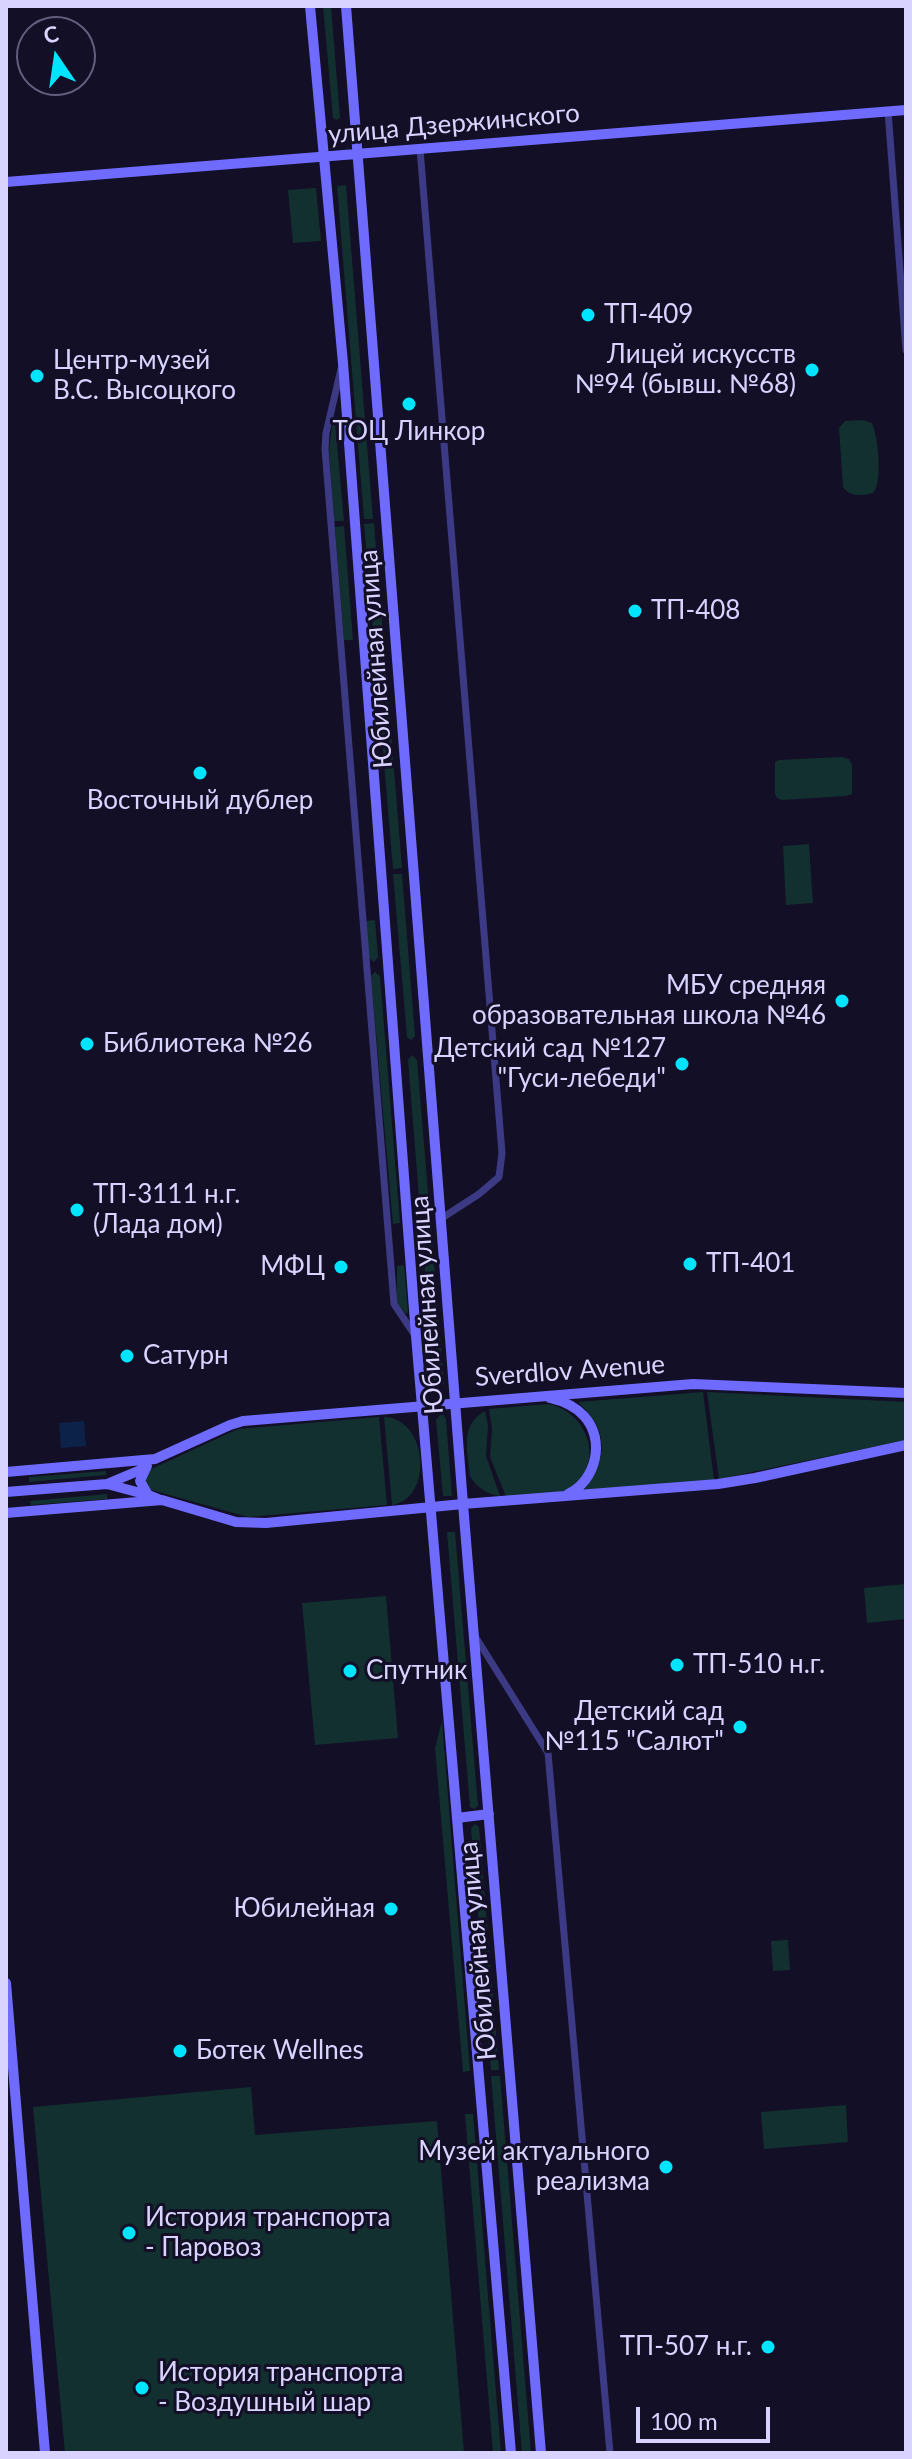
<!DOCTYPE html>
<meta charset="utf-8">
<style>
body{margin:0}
#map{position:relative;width:912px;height:2459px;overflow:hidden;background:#130f26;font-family:Lato,sans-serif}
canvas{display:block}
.frame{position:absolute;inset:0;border:8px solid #d9d4ff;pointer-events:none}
.north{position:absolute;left:16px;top:16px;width:80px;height:80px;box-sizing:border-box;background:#130f26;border:2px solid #625e7d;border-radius:50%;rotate:347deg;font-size:22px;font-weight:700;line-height:32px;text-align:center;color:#d9d4ff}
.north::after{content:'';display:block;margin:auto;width:28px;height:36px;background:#00e5ff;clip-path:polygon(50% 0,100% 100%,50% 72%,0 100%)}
.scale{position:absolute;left:636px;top:2407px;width:134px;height:36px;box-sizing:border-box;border:4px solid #d9d4ff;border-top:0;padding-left:10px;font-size:24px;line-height:28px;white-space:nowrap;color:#d9d4ff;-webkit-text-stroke:6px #130f26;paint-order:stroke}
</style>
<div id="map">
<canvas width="912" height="2459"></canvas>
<div class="frame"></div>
<div class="north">С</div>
<div class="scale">100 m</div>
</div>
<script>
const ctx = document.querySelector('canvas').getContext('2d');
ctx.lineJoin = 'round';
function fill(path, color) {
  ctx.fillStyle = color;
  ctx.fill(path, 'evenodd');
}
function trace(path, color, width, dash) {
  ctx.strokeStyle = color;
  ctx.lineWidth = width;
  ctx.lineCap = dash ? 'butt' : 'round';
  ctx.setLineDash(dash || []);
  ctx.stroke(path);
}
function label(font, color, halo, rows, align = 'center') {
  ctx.font = font + ' Lato,sans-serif';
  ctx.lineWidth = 6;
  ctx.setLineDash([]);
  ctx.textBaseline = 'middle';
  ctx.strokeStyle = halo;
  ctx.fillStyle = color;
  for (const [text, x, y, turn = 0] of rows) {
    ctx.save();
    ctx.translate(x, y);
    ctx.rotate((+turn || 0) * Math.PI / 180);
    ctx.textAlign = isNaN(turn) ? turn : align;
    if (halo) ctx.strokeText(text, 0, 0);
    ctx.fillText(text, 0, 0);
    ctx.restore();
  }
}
const green = new Path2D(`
 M323,6H331L340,118L337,120L333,118Z
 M346,185L373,519H364L337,186Z
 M316,188L321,241L293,243L288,190Z
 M334,412L344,521H334L329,449Z
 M863,420L872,423C878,436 883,483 873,493C863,496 849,497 843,487L839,428L845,421Z
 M374,523L402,868L393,869L364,524Z
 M344,526L353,640H344L335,527Z
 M842,757L849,759L852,765V794L845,796L782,800L777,798L775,794V762L779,760Z
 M809,844L813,903L786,905L783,846Z
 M393,874H402L415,1036L411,1040L407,1037Z
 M375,920L378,957L374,962L369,958L366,921Z
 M375,972L380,976L400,1223L393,1224L371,976Z
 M412,1055L417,1060L444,1384L434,1385L408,1060Z
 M404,1265L408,1312L406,1314L397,1303V1266Z
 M703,1392L714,1480L583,1492C608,1459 610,1431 578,1402Z
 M707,1392L906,1402V1440L719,1479Z
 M548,1404C588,1411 607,1465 569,1489C556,1497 523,1497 507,1499L490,1457L492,1429L489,1409Z
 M485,1411L488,1425L486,1456L500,1496C488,1495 476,1487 470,1476C468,1452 459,1425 485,1411Z
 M440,1415H444L446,1419L452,1496H443L436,1420Z
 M379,1417L387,1505L248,1517L148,1489L142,1475L147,1471L238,1429Z
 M384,1417C428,1418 434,1499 392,1505Z
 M106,1471V1475L29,1482V1477Z
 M107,1494V1499L31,1505L30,1501Z
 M447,1532H455L478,1806L474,1809L470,1807Z
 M906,1584V1619L867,1623L864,1588Z
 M386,1596L398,1738L315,1745L302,1603Z
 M442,1721L470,2071L463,2072L435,1748Z
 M475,1824L479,1827L499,2070H491L471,1828Z
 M788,1940L790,1970L773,1971L771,1941Z
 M491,2076H500L531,2453H522Z
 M251,2087L255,2135L437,2121L464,2453H65L33,2107Z
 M846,2105L848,2142L764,2149L761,2112Z
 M465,2114H473L501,2453H493Z`);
const water = new Path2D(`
 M84,1421L86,1446L61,1448L59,1423Z`);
const street = new Path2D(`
 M888,111L906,350
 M420,149L502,1153L499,1177L479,1194L442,1218
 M341,369L326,433L325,449L394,1304L414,1334
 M475,1636L548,1753L610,2453`);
const secondary = new Path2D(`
 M310,6L343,363L416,1336L511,2453
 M346,6L463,1504L541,2453
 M6,182L906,110
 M550,1398C563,1401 575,1406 584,1416C606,1440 596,1481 568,1494
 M147,1466L140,1481L148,1495L158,1499
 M6,1472L155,1459L230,1425L243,1421L693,1384L906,1393
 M107,1484L148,1495
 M6,1492L107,1484L145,1468
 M6,1513L162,1500L236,1522L266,1523L463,1504L718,1484L755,1478L906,1445
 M457,1818L489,1814
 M6,1983L45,2453`);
const markers = [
 [588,315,8,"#00e5ff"],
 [812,370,8,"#00e5ff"],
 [37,376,8,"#00e5ff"],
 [409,404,8,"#00e5ff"],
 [635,611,8,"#00e5ff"],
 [200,773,8,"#00e5ff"],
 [842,1001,8,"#00e5ff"],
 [87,1044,8,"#00e5ff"],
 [682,1064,8,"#00e5ff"],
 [77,1210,8,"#00e5ff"],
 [690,1264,8,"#00e5ff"],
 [341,1267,8,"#00e5ff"],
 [127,1356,8,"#00e5ff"],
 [677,1665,8,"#00e5ff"],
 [350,1671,8,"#00e5ff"],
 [740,1727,8,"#00e5ff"],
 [391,1909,8,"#00e5ff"],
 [180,2051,8,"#00e5ff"],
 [666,2167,8,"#00e5ff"],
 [129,2233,8,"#00e5ff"],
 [768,2347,8,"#00e5ff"],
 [142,2388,8,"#00e5ff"]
];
const streetNames = [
 ["улица Дзержинского",454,124,-5],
 ["Юбилейная улица",376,659,-94],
 ["Юбилейная улица",427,1305,-94],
 ["Sverdlov Avenue",570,1371,-4],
 ["Юбилейная улица",478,1951,-95]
];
const poiNames = [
 ["ТП-409",604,315],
 ["Лицей искусств",796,355,"right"],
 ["№94 (бывш. №68)",796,385,"right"],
 ["Центр-музей",53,361],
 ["В.С. Высоцкого",53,391],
 ["ТОЦ Линкор",409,432,"center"],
 ["ТП-408",651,611],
 ["Восточный дублер",200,801,"center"],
 ["МБУ средняя",826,986,"right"],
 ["образовательная школа №46",826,1016,"right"],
 ["Библиотека №26",103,1044],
 ["Детский сад №127",666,1049,"right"],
 ["\"Гуси-лебеди\"",666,1079,"right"],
 ["ТП-3111 н.г.",93,1195],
 ["(Лада дом)",93,1225],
 ["ТП-401",706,1264],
 ["МФЦ",325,1267,"right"],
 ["Сатурн",143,1356],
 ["ТП-510 н.г.",693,1665],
 ["Спутник",366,1671],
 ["Детский сад",724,1712,"right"],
 ["№115 \"Салют\"",724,1742,"right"],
 ["Юбилейная",375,1909,"right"],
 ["Ботек Wellnes",196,2051],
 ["Музей актуального",650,2152,"right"],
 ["реализма",650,2182,"right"],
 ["История транспорта",145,2218],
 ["- Паровоз",145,2248],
 ["ТП-507 н.г.",752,2347,"right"],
 ["История транспорта",158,2373],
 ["- Воздушный шар",158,2403]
];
fill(green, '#12302f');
fill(water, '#0c2248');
trace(street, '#3d3a85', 7);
trace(secondary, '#6f6bff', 10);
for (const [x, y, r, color] of markers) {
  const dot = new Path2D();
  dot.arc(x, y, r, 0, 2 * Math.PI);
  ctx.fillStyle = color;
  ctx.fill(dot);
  trace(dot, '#130f26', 3);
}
label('26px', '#d9d4ff', '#130f26', streetNames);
label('26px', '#d9d4ff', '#130f26', poiNames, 'left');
</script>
